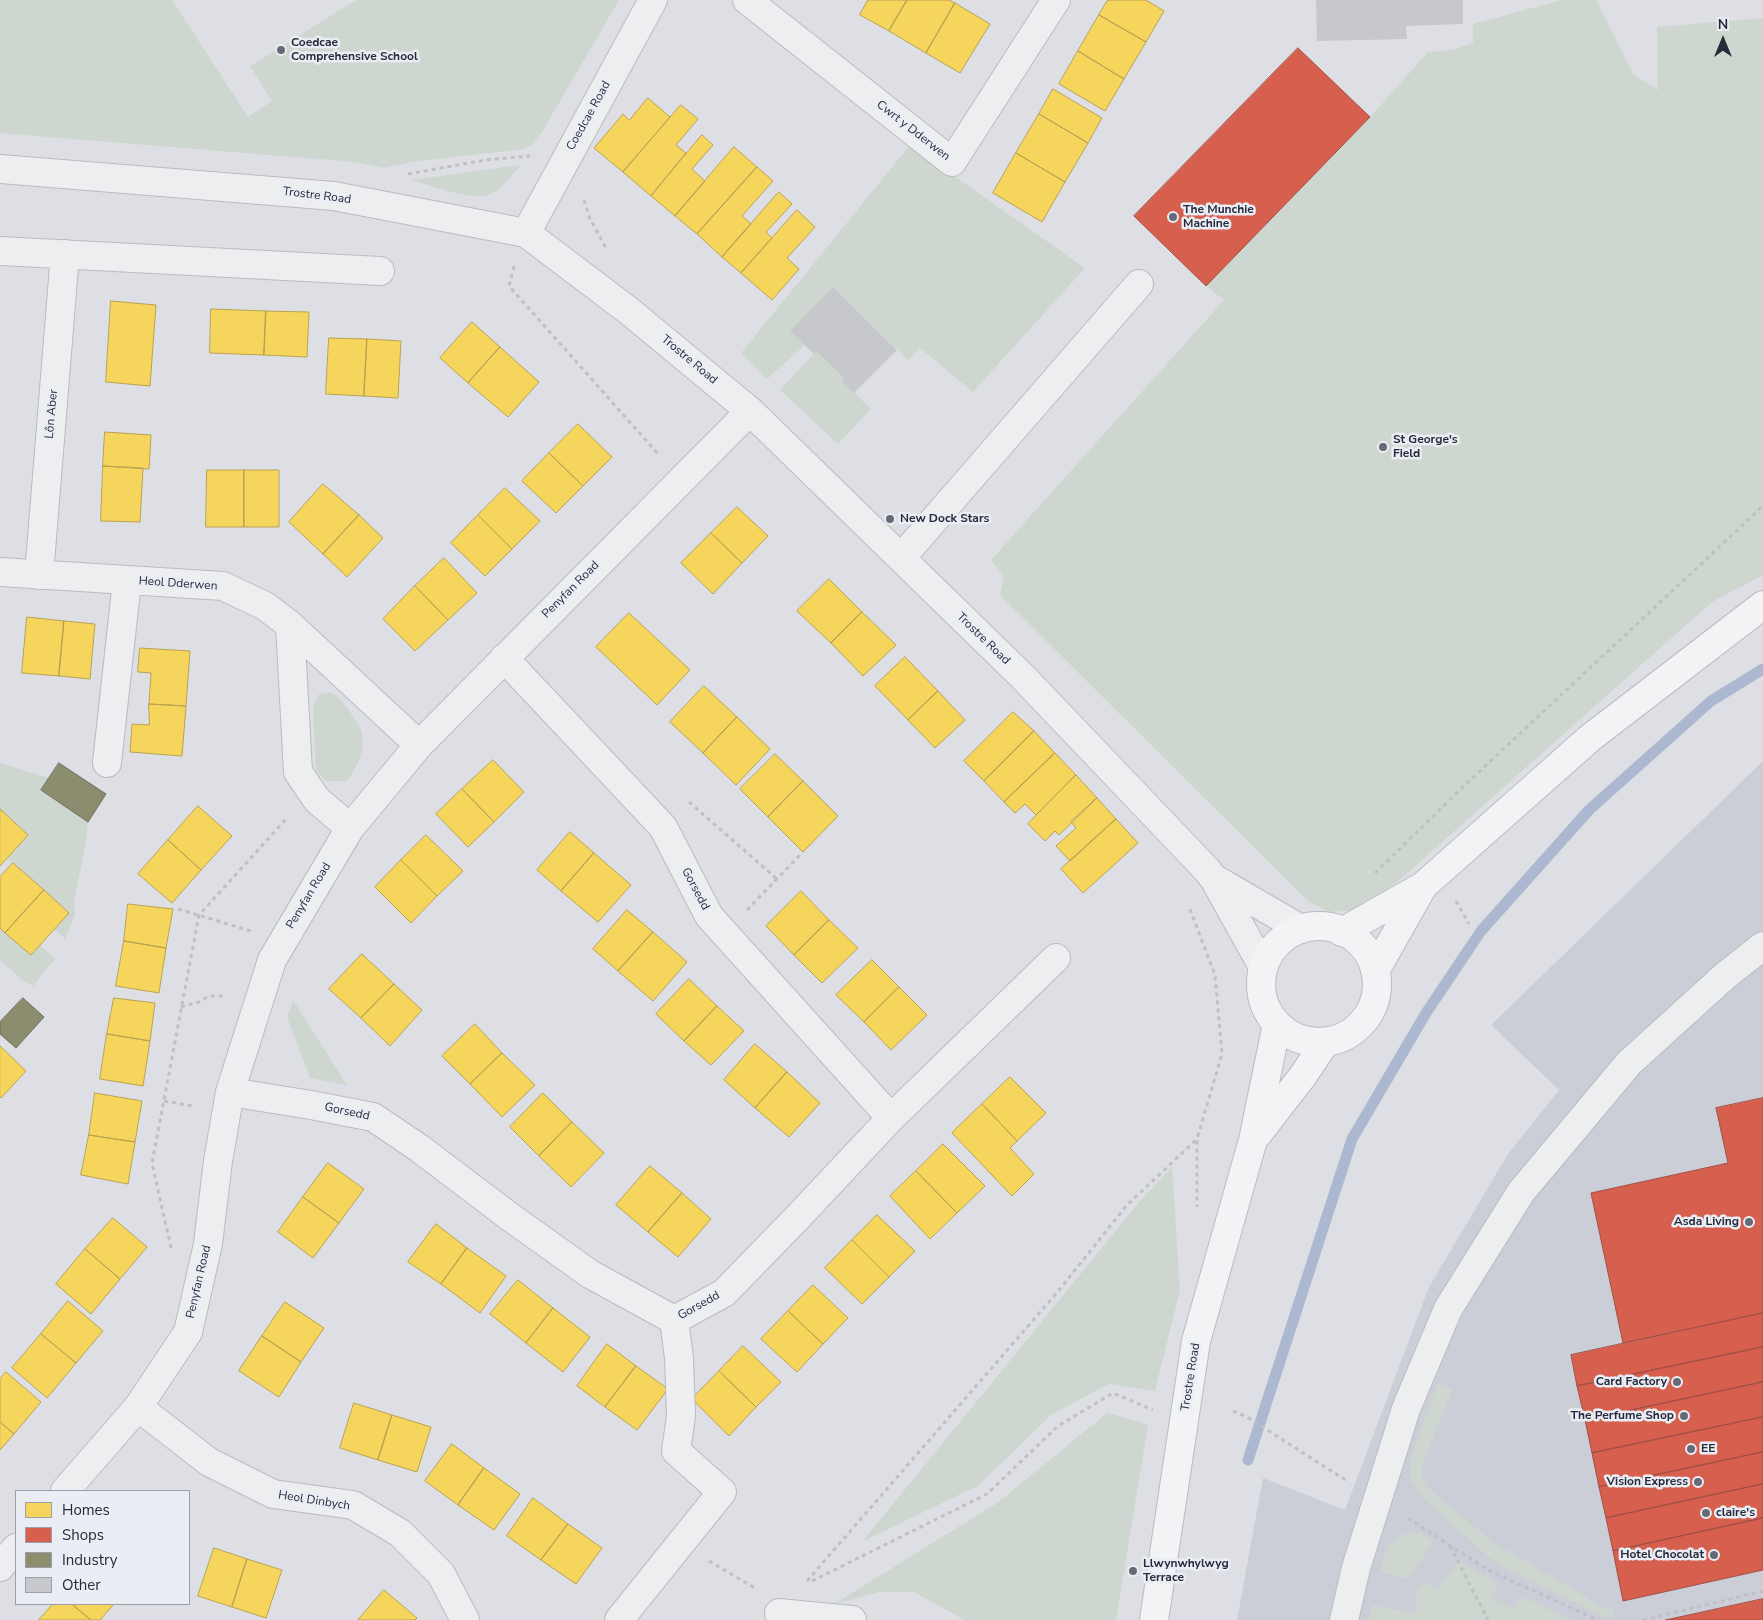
<!DOCTYPE html>
<meta charset="utf-8">
<style>
body{margin:0}
#map{position:relative;width:1763px;height:1620px;overflow:hidden;background:#dedfe4;font-family:"Nunito Sans",sans-serif}
canvas{display:block}
.legend{position:absolute;left:15px;top:1490px;width:175px;height:115px;box-sizing:border-box;background:#ebedf4;border:1px solid #9c9faa;margin:0;padding:6px 9px;list-style:none;font-size:15px;color:#262b3c}
.legend li{display:flex;align-items:center;gap:10px;height:25px}
.legend b{width:25px;border:1px solid #9c9faa}
.north{position:absolute;left:1698px;top:15px;width:50px;height:50px;-webkit-text-stroke:4px #ebedf4;paint-order:stroke;rotate:0deg;font-size:14px;font-weight:700;line-height:20px;text-align:center;color:#262b3c}
.north::after{content:'';display:block;margin:auto;width:18px;height:22px;background:#262b3c;clip-path:polygon(50% 0,100% 100%,50% 72%,0 100%)}
</style>
<div id="map">
<canvas width="1763" height="1620"></canvas>
<ul class="legend">
<li><b style="height:14px;background:#f6d55c"></b>Homes</li>
<li><b style="height:14px;background:#d6604d"></b>Shops</li>
<li><b style="height:14px;background:#8c8c6e"></b>Industry</li>
<li><b style="height:14px;background:#c6c8cc"></b>Other</li>
</ul>
<div class="north">N</div>
</div>
<script>
const ctx = document.querySelector('canvas').getContext('2d');
ctx.lineJoin = 'round';
function fill(path, color) {
  ctx.fillStyle = color;
  ctx.fill(path, 'evenodd');
}
function trace(path, color, width, dash) {
  ctx.strokeStyle = color;
  ctx.lineWidth = width;
  ctx.lineCap = dash ? 'butt' : 'round';
  ctx.setLineDash(dash || []);
  ctx.stroke(path);
}
function label(font, color, halo, rows, align = 'center') {
  ctx.font = font + ' "Nunito Sans",sans-serif';
  ctx.lineWidth = 5;
  ctx.setLineDash([]);
  ctx.textBaseline = 'middle';
  ctx.strokeStyle = halo;
  ctx.fillStyle = color;
  for (const [text, x, y, turn = 0] of rows) {
    ctx.save();
    ctx.translate(x, y);
    ctx.rotate((+turn || 0) * Math.PI / 180);
    ctx.textAlign = isNaN(turn) ? turn : align;
    if (halo) ctx.strokeText(text, 0, 0);
    ctx.fillText(text, 0, 0);
    ctx.restore();
  }
}
const built = new Path2D(`
 M1763,761V1620H1237L1263,1478L1345,1510L1429,1287L1508,1154L1559,1090L1491,1025Z`);
const green = new Path2D(`
 M0,0H172L248,117L272,101L250,66L356,0H619L542,132L531,145L524,149L412,162L383,168L355,162L0,133Z
 M1562,0H1596L1633,74L1658,90L1657,27L1763,18V575L1712,602L1403,877L1362,910L1329,912L1309,902L1000,595L1004,576L991,560L1224,300L1206,286L1370,117L1428,52L1452,50L1473,43V24Z
 M910,145L1085,268L973,392L920,348L908,360L833,287L791,331L805,345L767,379L741,353Z
 M521,165C512,175 502,189 490,194C472,202 430,185 411,180Z
 M816,351L845,379L843,382L871,409L838,444L780,390Z
 M331,692C340,697 344,704 350,712C354,719 360,725 362,733C366,749 357,768 347,781H327L316,771L313,708L319,694Z
 M0,763L49,778L41,790L88,822L85,846L74,903L75,915L65,939L54,929L69,913L7,858L28,835L0,809Z
 M0,928L31,955L40,945L55,959L33,986L24,981L0,960Z
 M293,1000L347,1085L310,1078L287,1017Z
 M1172,1167L1180,1290L1155,1391L1109,1384L1051,1415L979,1485L862,1542L1140,1201Z
 M1438,1382L1452,1389L1422,1466V1474L1429,1489L1491,1541L1606,1609L1612,1608L1616,1617H1603L1498,1565L1422,1497L1410,1479V1461Z
 M1107,1413L1148,1424L1116,1620H964L914,1592H879L834,1604L997,1503Z
 M1408,1532L1422,1533L1433,1541L1409,1579L1381,1572C1385,1551 1387,1541 1408,1532Z
 M1458,1561L1498,1584L1491,1598L1514,1609L1521,1596L1571,1620H1369L1372,1605L1416,1614L1417,1590L1424,1581L1438,1590Z`);
const homes = new Path2D(`
 M868,0H907L889,31L860,15Z
 M907,0H949L955,3L926,53L889,31Z
 M1108,0H1146L1164,11L1146,42L1099,15Z
 M955,3L990,24L960,73L926,53Z
 M1099,15L1146,42L1124,79L1078,51Z
 M1078,51L1124,79L1105,111L1059,84Z
 M1053,89L1102,118L1088,143L1039,114Z
 M648,98L670,117L623,172L594,148L623,114L629,120Z
 M681,105L698,119L676,145L686,153L651,196L623,172Z
 M1039,114L1088,143L1065,182L1016,153Z
 M702,135L713,145L692,169L705,181L675,216L651,196Z
 M734,147L757,167L697,234L675,216Z
 M1016,153L1065,182L1042,222L993,193Z
 M757,167L773,181L742,216L751,224L722,257L697,234Z
 M779,192L792,204L766,232L772,238L741,273L722,257Z
 M797,210L815,227L787,258L799,269L772,300L741,273Z
 M111,301L156,305L150,386L106,382Z
 M211,309L266,311L264,355L210,353Z
 M266,311L309,312L307,357L264,355Z
 M472,322L500,347L468,383L440,358Z
 M329,338L367,339L364,396L326,394Z
 M367,339L401,341L398,398L364,396Z
 M500,347L539,382L508,417L468,383Z
 M578,424L612,457L583,486L549,453Z
 M105,432L151,435L149,469L103,466Z
 M549,453L583,486L556,513L522,481Z
 M103,466L143,468L140,522L101,521Z
 M207,470H244V527H206Z
 M244,470H279V527H244Z
 M323,484L359,515L323,554L289,522Z
 M505,488L540,521L512,549L478,515Z
 M737,507L768,536L742,563L711,533Z
 M359,515L383,538L347,577L323,554Z
 M478,515L512,549L485,576L451,543Z
 M711,533L742,563L713,594L681,563Z
 M444,558L477,593L448,620L415,586Z
 M829,579L862,612L831,643L797,611Z
 M415,586L448,620L415,651L383,619Z
 M862,612L896,645L863,676L831,643Z
 M629,613L690,670L657,705L596,647Z
 M27,617L64,621L59,676L22,673Z
 M64,621L95,624L90,679L59,676Z
 M140,648L190,651L186,706L149,704L151,673L138,672Z
 M905,657L938,691L908,720L875,686Z
 M704,686L737,717L703,753L670,722Z
 M938,691L965,720L935,748L908,720Z
 M149,704L186,706L182,756L130,752L132,724L149,725Z
 M1013,712L1034,731L984,781L964,761Z
 M737,717L770,749L736,785L703,753Z
 M1034,731L1055,753L1004,802L984,781Z
 M1055,753L1076,775L1036,815L1025,804L1015,813L1004,802Z
 M775,754L803,781L768,817L740,789Z
 M493,760L524,792L494,822L462,789Z
 M1076,775L1097,798L1059,835L1055,831L1045,841L1028,824Z
 M803,781L838,816L803,852L768,817Z
 M462,789L494,822L468,847L436,814Z
 M1097,798L1116,819L1070,861L1056,846L1076,828L1071,822Z
 M198,806L232,836L201,870L168,840Z
 M0,809L28,835L0,866Z
 M1116,819L1138,843L1083,893L1061,869Z
 M570,832L594,853L561,891L537,870Z
 M426,835L463,871L437,896L401,860Z
 M168,840L201,870L172,903L138,874Z
 M594,853L631,885L598,922L561,891Z
 M401,860L437,896L411,923L375,887Z
 M13,863L44,890L5,933L0,928V877Z
 M44,890L69,913L31,955L5,933Z
 M801,891L829,920L794,955L766,926Z
 M128,904L173,909L166,948L124,941Z
 M627,910L653,932L618,971L593,949Z
 M829,920L858,948L822,983L794,955Z
 M653,932L687,962L653,1001L618,971Z
 M124,941L166,948L159,993L116,986Z
 M362,954L394,984L361,1018L329,989Z
 M872,960L899,987L864,1022L836,995Z
 M689,979L717,1006L684,1041L656,1014Z
 M394,984L422,1010L390,1046L361,1018Z
 M899,987L927,1015L891,1050L864,1022Z
 M114,998L155,1003L150,1041L107,1034Z
 M717,1006L744,1031L711,1065L684,1041Z
 M475,1024L502,1053L470,1084L442,1056Z
 M107,1034L150,1041L143,1086L100,1079Z
 M755,1044L787,1072L755,1108L724,1080Z
 M0,1046L26,1071L1,1098L0,1097Z
 M502,1053L535,1085L502,1117L470,1084Z
 M787,1072L820,1103L789,1137L755,1108Z
 M1010,1077L1046,1113L1017,1141L982,1104Z
 M95,1093L142,1101L135,1142L89,1135Z
 M543,1093L572,1122L539,1156L510,1127Z
 M982,1104L1017,1141L1010,1148L1034,1174L1012,1196L952,1133Z
 M572,1122L604,1153L571,1187L539,1156Z
 M89,1135L135,1142L128,1184L81,1175Z
 M943,1144L985,1186L957,1213L916,1171Z
 M328,1163L364,1189L339,1223L303,1197Z
 M650,1166L682,1193L648,1232L616,1205Z
 M916,1171L957,1213L930,1239L890,1196Z
 M682,1193L711,1219L678,1257L648,1232Z
 M303,1197L339,1223L313,1258L278,1232Z
 M877,1215L915,1251L889,1277L852,1240Z
 M113,1218L147,1247L120,1279L85,1249Z
 M436,1224L467,1248L441,1284L408,1262Z
 M852,1240L889,1277L862,1304L825,1268Z
 M467,1248L506,1276L480,1313L441,1284Z
 M85,1249L120,1279L91,1314L56,1284Z
 M518,1280L553,1308L526,1343L490,1314Z
 M813,1285L848,1318L823,1344L788,1311Z
 M68,1301L103,1331L76,1363L41,1334Z
 M285,1302L324,1328L301,1362L262,1336Z
 M553,1308L590,1337L563,1372L526,1343Z
 M788,1311L823,1344L797,1372L761,1339Z
 M41,1334L76,1363L47,1398L12,1368Z
 M262,1336L301,1362L279,1397L239,1371Z
 M607,1344L636,1366L605,1407L577,1386Z
 M743,1346L781,1382L756,1407L719,1371Z
 M636,1366L668,1389L637,1430L605,1407Z
 M719,1371L756,1407L729,1436L692,1399Z
 M6,1372L41,1402L14,1434L0,1422V1379Z
 M354,1403L392,1415L378,1460L340,1448Z
 M392,1415L431,1427L417,1472L378,1460Z
 M0,1422L14,1434L0,1450Z
 M452,1444L484,1468L458,1505L425,1481Z
 M484,1468L520,1494L494,1530L458,1505Z
 M533,1498L568,1524L541,1560L507,1536Z
 M568,1524L602,1548L576,1584L541,1560Z
 M214,1548L247,1559L232,1607L198,1596Z
 M247,1559L282,1570L266,1618L232,1607Z
 M384,1590L417,1618L415,1620H358Z
 M53,1604H72L91,1620H39Z
 M72,1604H114L100,1620H91Z`);
const shops = new Path2D(`
 M1298,48L1370,117L1206,286L1134,216Z
 M1763,1098V1313L1623,1343L1591,1193L1728,1163L1716,1108Z
 M1763,1313V1347L1577,1386L1571,1355Z
 M1763,1347V1382L1585,1420L1577,1386Z
 M1763,1382V1417L1592,1453L1585,1420Z
 M1763,1417V1452L1599,1487L1592,1453Z
 M1763,1452V1484L1606,1518L1599,1487Z
 M1763,1484V1518L1613,1551L1606,1518Z
 M1763,1518V1570L1623,1601L1613,1551Z
 M1763,1599V1620H1666Z`);
const industry = new Path2D(`
 M59,763L106,794L88,822L41,790Z
 M23,998L44,1017L16,1048L0,1034V1022Z`);
const stream = new Path2D(`
 M1248,1460L1352,1139L1426,1013L1481,931L1589,810L1711,701L1763,669`);
const building = new Path2D(`
 M1316,0H1463V24L1406,26L1407,39L1317,41Z
 M833,287L897,350L854,393L842,382L845,379L816,351L814,354L790,331Z`);
const path = new Path2D(`
 M408,174L485,160L530,156
 M584,200L590,219L606,248
 M514,266L509,286L659,455
 M689,802L777,879
 M1375,873L1466,784L1763,506
 M1456,901L1469,924
 M178,909L251,931
 M1190,909L1215,975L1222,1054L1197,1139V1207
 M747,910L800,855
 M181,1007L199,1002L209,996H226
 M164,1101L193,1106
 M171,1248L152,1163L199,915L288,817
 M1233,1411L1247,1417L1347,1481
 M1408,1518L1488,1570L1598,1620
 M1450,1546L1488,1620
 M709,1561L755,1588
 M807,1581L1055,1295L1127,1205L1197,1139
 M812,1581L987,1494L1058,1426L1113,1393L1153,1410
 M1643,1620L1763,1591`);
const minor = new Path2D(`
 M747,0L952,162L1056,0
 M0,169L334,196L526,233L629,311L750,411L1023,677L1207,870L1214,879L1263,967
 M526,233L653,0
 M0,251L380,271
 M901,558L1139,284
 M0,572L223,586L265,606L290,625L419,745
 M39,575L65,254
 M290,625L298,772L317,800L350,828
 M504,658L663,827L709,916L891,1118
 M107,763L127,581
 M1215,879L1301,929
 M230,1092L311,1105L373,1117L419,1148L510,1217L590,1274L674,1320L724,1293L797,1218L891,1118L1056,958
 M138,1407L209,1462L273,1494L353,1505L400,1533L441,1574L465,1620
 M65,1491L138,1407L188,1332L208,1244L218,1161L230,1092L272,960L350,828L419,745L750,411
 M0,1567L16,1548
 M779,1613L852,1620
 M619,1620L722,1492L676,1451L681,1416L679,1358L674,1320
 M1344,1620L1356,1568L1406,1409L1448,1309L1521,1192L1629,1063L1726,975L1763,946`);
const major = new Path2D(`
 M1261 984a58 58 0 1 1 116 0a58 58 0 1 1-116 0Z
 M1342,932L1423,886L1590,738L1763,605
 M1375,971L1423,886
 M1257,1135L1302,1077L1325,1043
 M1154,1620L1196,1341L1253,1140L1277,1024`);
const markers = [
 [281,50,5,"#666a77"],
 [1173,217,5,"#666a77"],
 [1383,447,5,"#666a77"],
 [890,519,5,"#666a77"],
 [1749,1222,5,"#666a77"],
 [1677,1382,5,"#666a77"],
 [1684,1416,5,"#666a77"],
 [1691,1449,5,"#666a77"],
 [1698,1482,5,"#666a77"],
 [1706,1513,5,"#666a77"],
 [1714,1555,5,"#666a77"],
 [1133,1571,5,"#666a77"]
];
const poiNames = [
 ["Coedcae",291,43],
 ["Comprehensive School",291,57],
 ["The Munchie",1183,210],
 ["Machine",1183,224],
 ["St George's",1393,440],
 ["Field",1393,454],
 ["New Dock Stars",900,519],
 ["Asda Living",1739,1222,"right"],
 ["Card Factory",1667,1382,"right"],
 ["The Perfume Shop",1674,1416,"right"],
 ["EE",1701,1449],
 ["Vision Express",1688,1482,"right"],
 ["claire's",1716,1513],
 ["Hotel Chocolat",1704,1555,"right"],
 ["Llwynwhylwyg",1143,1564],
 ["Terrace",1143,1578]
];
const streetNames = [
 ["Coedcae Road",589,116,-61],
 ["Cwrt y Dderwen",913,131,38],
 ["Trostre Road",317,196,7],
 ["Trostre Road",689,360,40],
 ["Lôn Aber",52,414,-85],
 ["Heol Dderwen",178,584,4],
 ["Penyfan Road",571,590,-45],
 ["Trostre Road",983,639,44],
 ["Gorsedd",695,889,62],
 ["Penyfan Road",309,896,-59],
 ["Gorsedd",347,1112,12],
 ["Penyfan Road",199,1282,-77],
 ["Gorsedd",699,1306,-29],
 ["Trostre Road",1191,1377,-81],
 ["Heol Dinbych",314,1501,9]
];
fill(built, '#ccced7');
fill(green, '#cdd7cf');
fill(homes, '#f6d55c');
trace(homes, '#b8a252', 1);
fill(shops, '#d6604d');
trace(shops, '#a15048', 1);
fill(industry, '#8c8c6e');
trace(industry, '#6d6f5f', 1);
trace(stream, '#acb8d0', 11);
fill(building, '#c6c8cc');
trace(minor, '#babbc0', 30);
trace(major, '#babcc2', 30);
trace(path, '#bfc0c5', 3, [4, 4]);
trace(minor, '#edeef0', 28);
trace(major, '#f2f3f4', 28);
for (const [x, y, r, color] of markers) {
  const dot = new Path2D();
  dot.arc(x, y, r, 0, 2 * Math.PI);
  ctx.fillStyle = color;
  ctx.fill(dot);
  trace(dot, '#ebedf4', 2);
}
label('bold 12px', '#262b3c', '#ebedf4', poiNames, 'left');
label('12px', '#262b3c', '#ebedf4', streetNames);
</script>
